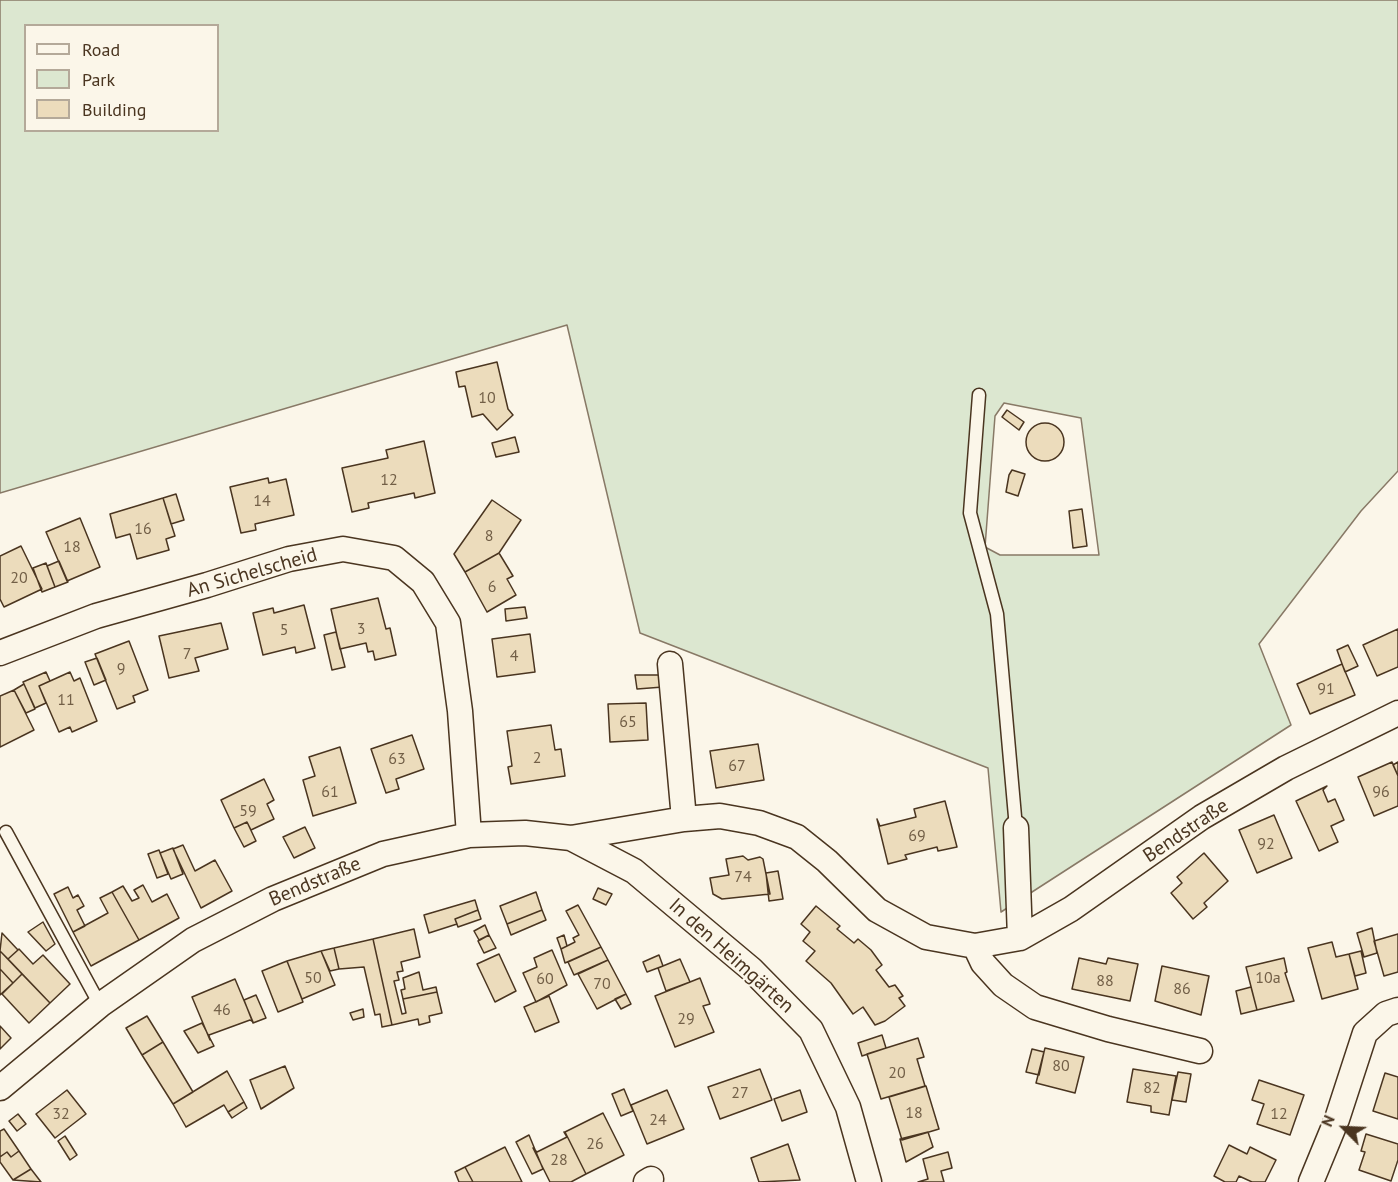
<!DOCTYPE html>
<meta charset="utf-8">
<style>
body{margin:0}
#map{position:relative;width:1398px;height:1182px;overflow:hidden;background:#fbf6e9;font-family:"PT Sans",sans-serif}
canvas{display:block}
.legend{position:absolute;left:24px;top:24px;width:195px;height:108px;box-sizing:border-box;background:#fbf6e9;border:2px solid #b4a999;margin:0;padding:8px 10px;list-style:none;font-size:18px;color:#4a3520}
.legend li{display:flex;align-items:center;gap:12px;height:30px}
.legend b{width:30px;border:2px solid #b4a999}
.north{position:absolute;left:1314px;top:1098px;width:60px;height:60px;-webkit-text-stroke:4px #fbf6e9;paint-order:stroke;rotate:294deg;font-size:16px;font-weight:700;line-height:24px;text-align:center;color:#4a3520}
.north::after{content:'';display:block;margin:auto;width:21px;height:27px;background:#4a3520;clip-path:polygon(50% 0,100% 100%,50% 72%,0 100%)}
</style>
<div id="map">
<canvas width="1398" height="1182"></canvas>
<ul class="legend">
<li><b style="height:8px;background:#fbf6e9"></b>Road</li>
<li><b style="height:16px;background:#dce7d0"></b>Park</li>
<li><b style="height:16px;background:#ecdcbc"></b>Building</li>
</ul>
<div class="north">N</div>
</div>
<script>
const ctx = document.querySelector('canvas').getContext('2d');
ctx.lineJoin = 'round';
function fill(path, color) {
  ctx.fillStyle = color;
  ctx.fill(path, 'evenodd');
}
function trace(path, color, width, dash) {
  ctx.strokeStyle = color;
  ctx.lineWidth = width;
  ctx.lineCap = dash ? 'butt' : 'round';
  ctx.setLineDash(dash || []);
  ctx.stroke(path);
}
function label(font, color, halo, rows, align = 'center') {
  ctx.font = font + ' "PT Sans",sans-serif';
  ctx.lineWidth = 4.5;
  ctx.setLineDash([]);
  ctx.textBaseline = 'middle';
  ctx.strokeStyle = halo;
  ctx.fillStyle = color;
  for (const [text, x, y, turn = 0] of rows) {
    ctx.save();
    ctx.translate(x, y);
    ctx.rotate((+turn || 0) * Math.PI / 180);
    ctx.textAlign = isNaN(turn) ? turn : align;
    if (halo) ctx.strokeText(text, 0, 0);
    ctx.fillText(text, 0, 0);
    ctx.restore();
  }
}
const green = new Path2D(`
 M0,0H1398V471L1361,511L1259,644L1291,725L1001,912L988,768L640,633L567,325L0,493ZM26,26H218V130H26ZM1004,403L1081,418L1099,555H1000L985,547L995,416Z`);
const building = new Path2D(`
 M497,362L508,409L513,415L497,430L483,414L472,417L465,386L459,387L456,372Z
 M1007,410L1024,422L1019,430L1002,417Z
 M1026 442a19 19 0 1 1 38 0a19 19 0 1 1-38 0Z
 M515,437L519,452L496,457L492,443Z
 M424,441L435,493L415,498L414,493L368,503L369,508L352,512L342,468L388,458L386,450Z
 M1012,470L1025,474L1018,496L1006,492L1009,475Z
 M268,478L269,483L286,479L294,515L255,524L256,530L241,533L230,487Z
 M176,494L184,520L171,524L163,498Z
 M163,498L175,536L166,539L169,550L137,559L130,534L116,538L110,514Z
 M492,500L521,520L499,553L465,572L454,554Z
 M1082,509L1087,546L1073,548L1069,511Z
 M80,518L100,567L67,581L46,532Z
 M21,546L42,589L4,607L0,599V556Z
 M499,553L513,576L507,579L516,595L487,612L465,572Z
 M59,561L68,582L55,587L47,566Z
 M46,563L55,587L42,592L33,568Z
 M378,598L386,629L390,628L396,655L375,660L373,651L368,652L366,643L340,649L331,609Z
 M304,605L315,648L296,653L295,647L263,655L253,613L273,608L274,613Z
 M525,607L527,618L506,621L505,609Z
 M221,623L228,649L195,658L199,671L169,678L159,636Z
 M1398,629V667L1377,676L1363,645Z
 M336,632L345,667L332,670L324,635Z
 M530,634L535,672L497,677L492,639Z
 M129,641L148,690L133,696L135,702L117,709L95,654Z
 M1348,645L1358,666L1345,672L1337,650Z
 M97,658L106,680L94,685L85,662Z
 M1342,664L1355,695L1310,714L1297,684Z
 M46,672L50,681L39,686L46,703L35,708L23,682Z
 M70,672L74,681L80,678L97,721L72,732L70,727L59,732L39,686Z
 M635,675H662L663,687L637,689Z
 M24,684L35,709L26,713L14,690Z
 M14,690L34,730L0,747V696Z
 M646,703L648,740L610,742L608,704Z
 M551,725L555,750L561,749L565,776L511,784L508,767L512,766L507,731Z
 M412,735L424,769L396,779L399,789L386,793L371,749Z
 M758,744L764,780L716,788L710,751Z
 M340,747L356,803L313,816L303,780L315,776L309,757Z
 M1392,762L1398,776V806L1374,816L1358,777Z
 M1398,762V776L1393,765Z
 M264,779L274,800L267,804L274,819L251,830L247,822L234,828L221,800Z
 M1327,786L1323,790L1328,802L1335,799L1344,820L1331,826L1338,842L1319,851L1296,801Z
 M945,801L957,847L938,851L937,847L905,855L907,859L888,864L877,819L880,826L916,817L914,809Z
 M1274,815L1292,858L1257,873L1239,830Z
 M247,822L256,841L244,847L234,828Z
 M305,827L315,848L294,858L283,837Z
 M183,845L195,871L215,860L232,891L201,908L173,849Z
 M173,848L183,874L171,879L160,853Z
 M159,850L168,874L157,878L148,854Z
 M1204,853L1228,881L1204,903L1207,907L1193,919L1171,893L1182,883L1177,877Z
 M743,856L748,860L760,857L763,859L770,894L722,899L713,894L710,878L729,875L726,859Z
 M778,871L783,899L769,901L766,873Z
 M143,885L152,902L167,894L179,918L139,940L112,892L123,886L132,901L139,898L134,890Z
 M68,887L73,898L78,895L84,906L77,910L85,926L73,932L54,894Z
 M598,888L612,894L606,905L593,899Z
 M112,892L139,940L91,966L73,932L108,913L100,898Z
 M536,892L542,910L507,924L500,906Z
 M475,900L478,910L455,919L457,924L429,933L424,915Z
 M578,905L601,947L565,963L561,949L575,942L573,938L579,935L566,911Z
 M816,906L840,926L837,929L854,943L858,939L871,950L882,965L876,970L889,987L895,985L903,996L899,998L905,1006L885,1021L875,1025L863,1007L853,1014L831,983L806,961L815,951L803,941L810,932L801,924Z
 M478,910L481,919L458,927L455,919Z
 M542,910L546,920L511,935L507,924Z
 M43,922L55,944L46,951L28,932Z
 M485,925L489,935L479,940L474,931Z
 M1372,928L1377,953L1364,957L1357,933Z
 M414,929L420,957L401,962L403,971L397,972L399,980L394,981L402,1014L406,1013L403,999L437,992L442,1013L429,1016L430,1022L419,1025L418,1019L392,1025L373,939Z
 M2,933L18,950L8,959L0,951Z
 M1398,934V972L1384,976L1374,941Z
 M489,935L496,948L484,953L478,941Z
 M564,935L567,946L561,949L557,938Z
 M373,939L392,1025L382,1027L380,1014L375,1015L364,967L339,969L334,948Z
 M1332,942L1336,957L1349,954L1358,989L1322,999L1308,948Z
 M601,947L608,960L574,975L568,962Z
 M334,948L339,969L330,971L321,951Z
 M19,949L33,964L43,955L70,984L50,1003L8,959Z
 M552,950L567,985L536,1002L523,973L537,967L534,958Z
 M0,951L22,974L13,983L0,969Z
 M321,951L335,985L302,999L287,961Z
 M1361,951L1366,973L1355,976L1349,954Z
 M499,954L516,991L495,1002L477,964Z
 M659,955L663,966L647,972L643,962Z
 M1079,958L1106,964L1108,958L1138,964L1130,1001L1072,989Z
 M1284,958L1287,972L1285,973L1294,1001L1257,1010L1246,967Z
 M680,959L690,982L666,991L658,968Z
 M608,960L626,994L597,1009L578,974Z
 M287,961L303,1002L278,1012L262,971Z
 M1162,966L1209,976L1201,1015L1155,1001Z
 M0,969L13,983L0,995Z
 M419,972L423,990L436,987L437,992L403,999L401,990L405,989L403,978Z
 M22,974L50,1003L29,1023L2,994Z
 M700,978L710,1004L703,1006L714,1032L675,1047L655,996Z
 M235,979L253,1022L250,1020L209,1035L210,1040L192,997Z
 M1251,987L1257,1010L1241,1014L1236,991Z
 M626,994L631,1004L621,1009L615,999Z
 M256,995L266,1018L253,1023L244,1000Z
 M549,996L559,1022L535,1032L524,1007Z
 M363,1009L364,1017L353,1020L350,1013Z
 M147,1016L163,1042L142,1055L126,1028Z
 M202,1023L214,1046L198,1053L184,1031Z
 M0,1026L11,1038L0,1049Z
 M882,1035L886,1048L862,1056L858,1043Z
 M918,1038L924,1057L917,1059L925,1086L881,1099L867,1054Z
 M163,1042L193,1092L173,1104L142,1055Z
 M1045,1048L1084,1057L1075,1093L1036,1083Z
 M1032,1049L1044,1052L1039,1075L1026,1072Z
 M285,1066L294,1088L261,1109L250,1080Z
 M760,1069L772,1100L720,1119L708,1087Z
 M1133,1069L1176,1076L1169,1115L1151,1112V1106L1127,1102Z
 M227,1071L244,1102L228,1112L224,1105L186,1127L173,1104Z
 M1178,1072L1191,1074L1186,1102L1172,1100Z
 M1385,1073L1398,1077V1119L1373,1111Z
 M1259,1080L1304,1095L1290,1135L1257,1124L1264,1104L1252,1100Z
 M926,1086L939,1129L902,1140L889,1097Z
 M624,1089L633,1111L621,1116L612,1094Z
 M67,1090L86,1114L55,1138L36,1114Z
 M667,1090L684,1129L647,1144L631,1105Z
 M800,1090L807,1112L782,1121L774,1099Z
 M244,1102L247,1108L232,1118L228,1112Z
 M603,1113L624,1155L586,1174L565,1132Z
 M18,1114L26,1124L17,1131L9,1121Z
 M4,1129L19,1151L11,1157L7,1152L0,1157V1131Z
 M564,1132H565L586,1174L571,1182H550L533,1148L537,1152L567,1137Z
 M928,1132L933,1147L906,1162L900,1139Z
 M1366,1134L1398,1144V1160L1391,1181L1359,1170L1365,1152L1361,1151Z
 M529,1135L543,1169L532,1174L516,1142Z
 M65,1136L77,1155L70,1160L58,1141Z
 M788,1144L800,1180L759,1182L751,1158Z
 M1229,1145L1247,1154L1250,1147L1276,1160L1265,1182H1252L1239,1176L1236,1182H1225L1214,1176Z
 M505,1147L522,1182H473L465,1167Z
 M19,1151L31,1169L13,1180L0,1162V1157L7,1152L11,1157Z
 M948,1152L952,1168L941,1171L944,1182H918L928,1179L923,1159Z
 M465,1167L473,1182H459L455,1172Z
 M31,1169L41,1182L13,1180Z`);
const lane = new Path2D(`
 M979,395L970,513L997,614L1016,828
 M6,832L100,1005`);
const street = new Path2D(`
 M0,653L96,616L207,585L289,559L343,549L394,558L423,582L448,623L460,711L469,835
 M670,664L684,819
 M1016,828L1020,938
 M571,838L634,871L751,969L811,1030L848,1107L869,1182
 M975,946L983,963L1003,985L1035,1007L1108,1029L1200,1051
 M0,1088L100,1005L193,940L273,899L383,854L469,835L525,833L571,838L684,819L720,816L759,823L797,837L827,861L877,910L926,937L975,946L1020,938L1071,909L1202,817L1286,768L1398,713
 M646,1182L651,1179
 M1311,1182L1337,1119L1365,1033L1386,1014L1398,1010`);
const numberNames = [
 ["10",487,398],
 ["12",389,480],
 ["14",262,501],
 ["16",143,529],
 ["8",489,536],
 ["18",72,547],
 ["20",19,578],
 ["6",492,587],
 ["3",361,629],
 ["5",284,630],
 ["7",187,654],
 ["4",514,656],
 ["9",121,669],
 ["91",1326,689],
 ["11",66,700],
 ["65",628,722],
 ["2",537,758],
 ["63",397,759],
 ["67",737,766],
 ["61",330,792],
 ["96",1381,792],
 ["59",248,811],
 ["69",917,836],
 ["92",1266,844],
 ["74",743,877],
 ["50",313,978],
 ["10a",1268,978],
 ["60",545,979],
 ["88",1105,981],
 ["70",602,984],
 ["86",1182,989],
 ["46",222,1010],
 ["29",686,1019],
 ["80",1061,1066],
 ["20",897,1073],
 ["82",1152,1088],
 ["27",740,1093],
 ["18",914,1113],
 ["32",61,1114],
 ["12",1279,1114],
 ["24",658,1120],
 ["26",595,1144],
 ["28",559,1160]
];
const streetNames = [
 ["An Sichelscheid",252,573,-16],
 ["Bendstraße",1186,831,-34],
 ["Bendstraße",315,882,-23],
 ["In den Heimgärten",731,956,42]
];
fill(green, '#dce7d0');
trace(green, '#887966', 1.5);
fill(building, '#ecdcbc');
trace(building, '#4a3520', 1.5);
trace(lane, '#4a3520', 15);
trace(street, '#4a3520', 27);
trace(lane, '#fbf6e9', 12);
trace(street, '#fbf6e9', 24);
label('16px', '#725f47', null, numberNames);
label('20px', '#4a3520', '#fbf6e9', streetNames);
</script>
